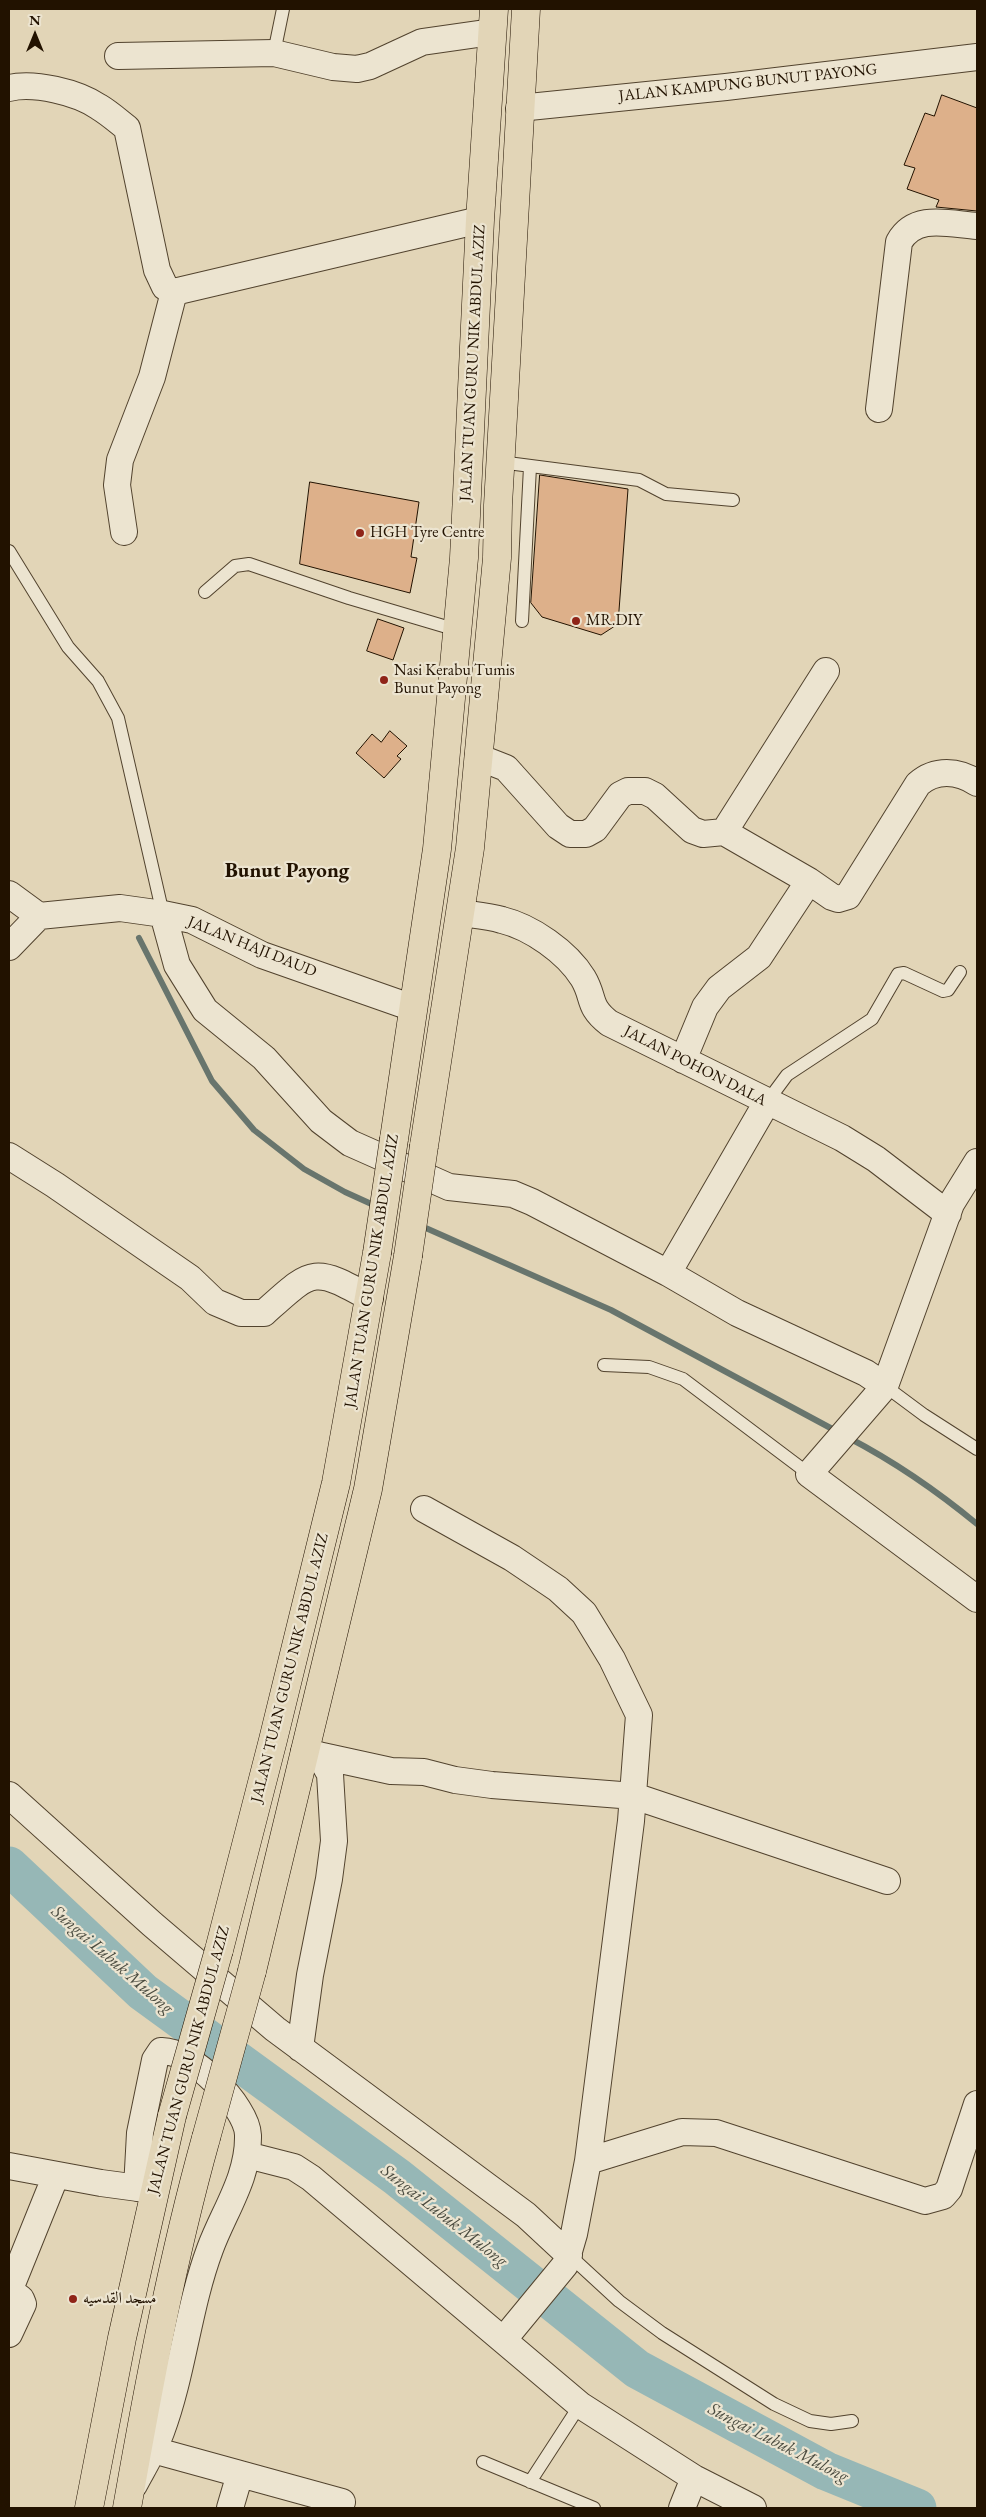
<!DOCTYPE html>
<meta charset="utf-8">
<style>
body{margin:0}
#map{position:relative;width:986px;height:2517px;overflow:hidden;background:#e2d5b7;font-family:"EB Garamond",serif}
canvas{display:block}
.frame{position:absolute;inset:0;border:10px solid #221200;pointer-events:none}
.north{position:absolute;left:10px;top:10px;width:50px;height:50px;-webkit-text-stroke:4px #ece4d0;paint-order:stroke;rotate:0deg;font-size:14px;font-weight:700;line-height:20px;text-align:center;color:#221200}
.north::after{content:'';display:block;margin:auto;width:18px;height:22px;background:#221200;clip-path:polygon(50% 0,100% 100%,50% 72%,0 100%)}
</style>
<div id="map">
<canvas width="986" height="2517"></canvas>
<div class="frame"></div>
<div class="north">N</div>
</div>
<script>
const ctx = document.querySelector('canvas').getContext('2d');
ctx.lineJoin = 'round';
function trace(path, color, width, dash) {
  ctx.strokeStyle = color;
  ctx.lineWidth = width;
  ctx.lineCap = dash ? 'butt' : 'round';
  ctx.setLineDash(dash || []);
  ctx.stroke(path);
}
function fill(path, color) {
  ctx.fillStyle = color;
  ctx.fill(path, 'evenodd');
}
function label(font, color, halo, rows, align = 'center') {
  ctx.font = font + ' "EB Garamond",Amiri,serif';
  ctx.lineWidth = 4.5;
  ctx.setLineDash([]);
  ctx.textBaseline = 'middle';
  ctx.strokeStyle = halo;
  ctx.fillStyle = color;
  for (const [text, x, y, turn = 0] of rows) {
    ctx.save();
    ctx.translate(x, y);
    ctx.rotate((+turn || 0) * Math.PI / 180);
    ctx.textAlign = isNaN(turn) ? turn : align;
    if (halo) ctx.strokeText(text, 0, 0);
    ctx.fillText(text, 0, 0);
    ctx.restore();
  }
}
const stream = new Path2D(`
 M139,938L212,1081L254,1130L304,1169L345,1192L378,1207
 M419,1225L611,1310L838,1432
 M849,1438C895,1462 937,1491 977,1524`);
const river = new Path2D(`
 M9,1866L143,1992L397,2177L637,2369L826,2471L917,2508`);
const building = new Path2D(`
 M942,95L977,108V211L936,207L939,200L907,189L915,168L904,165L925,113L934,116Z
 M540,475L628,489L618,624L601,635L542,617L531,603Z
 M310,482L419,502L411,557L417,558L410,593L300,564Z
 M378,619L404,628L393,660L367,651Z
 M390,731L407,746L397,756L401,759L384,778L356,753L372,734L381,742Z`);
const service = new Path2D(`
 M274,53L283,9
 M500,462L639,480L666,494L733,500
 M9,551L68,647L98,681L118,718L163,914
 M205,592L235,566L249,564L349,598L457,630
 M522,621L530,467
 M767,1102L787,1075L872,1019L898,974L904,973L943,991L948,990L960,972
 M604,1365L649,1367L683,1379L809,1474
 M885,1386L924,1415L977,1449
 M569,2255L619,2301L662,2333L774,2404L810,2421L831,2424L852,2421
 M483,2462L594,2508
 M530,2482L580,2405`);
const minor = new Path2D(`
 M118,56L274,53L333,67L357,69L370,66L422,42L492,32
 M9,88C34,82 77,92 99,107C109,113 118,121 127,128L157,270L165,287L174,292L480,220
 M519,108L726,87L977,57
 M879,409L899,242C915,213 949,224 977,226
 M124,532L117,485L120,460L152,377L174,292
 M478,757L506,768L558,826L570,834H586L595,829L620,795L628,791H645L655,796L692,830L703,834L724,832L809,881L832,897L838,899L848,896L918,784C935,769 958,770 977,783
 M724,832L826,671
 M9,894L39,916
 M460,913C474,915 489,916 502,920C531,927 567,952 583,978C595,998 587,1006 609,1023L842,1138L876,1159L948,1214
 M163,914L177,965L205,1010L264,1058L321,1121L350,1143L449,1187L513,1194L532,1202L668,1273L737,1313L866,1373L885,1386
 M9,947L39,916L120,908L163,914L192,920L262,955L413,1008
 M683,1060L705,1007L719,988L759,957L809,881
 M9,1156L55,1185L190,1278L215,1302L241,1313H264C312,1270 312,1265 370,1298
 M977,1162L951,1204L885,1386L809,1474L977,1599
 M668,1273L767,1102
 M424,1509L512,1558L558,1589L584,1613L612,1659L639,1715L631,1821L588,2161L574,2234L565,2265L504,2339
 M304,1752L391,1771L424,1772L455,1780L492,1785L634,1796L887,1881
 M9,1795L152,1924L275,2029L526,2215L569,2255
 M300,2048L310,1975L329,1879L334,1841L330,1774L319,1755
 M247,2155L294,2167L311,2178L580,2405L694,2478L753,2508
 M588,2161L682,2132L716,2133L925,2201L943,2196L949,2189L977,2104
 M9,2166L101,2183L153,2190
 M9,2334L23,2304L21,2299L13,2293L12,2284L56,2175
 M153,2450L342,2502
 M134,2485C143,2468 154,2450 161,2432C183,2373 188,2308 210,2249C224,2211 249,2177 248,2135C247,2106 190,2049 161,2051L155,2060L140,2133L137,2188
 M230,2508L240,2474
 M682,2508L694,2478`);
const primary = new Path2D(`
 M394,1139L437,849L464,558L480,220L494,9
 M424,1146L470,848L497,558L498,505L526,9
 M219,1950L273,1740L336,1483L377,1253
 M252,1971L368,1489L408,1256
 M89,2508L122,2338L172,2116
 M127,2508C149,2383 172,2260 206,2138`);
const primaryBridge = new Path2D(`
 M377,1253L394,1139
 M408,1256L424,1146
 M172,2116L219,1950
 M206,2138L252,1971`);
const markers = [
 [360,533,5,"#8f2418"],
 [576,621,5,"#8f2418"],
 [384,680,5,"#8f2418"],
 [73,2299,5,"#8f2418"]
];
const streetNames = [
 ["JALAN KAMPUNG BUNUT PAYONG",748,83,-6],
 ["JALAN TUAN GURU NIK ABDUL AZIZ",473,363,-87],
 ["JALAN HAJI DAUD",252,947,22],
 ["JALAN POHON DALA",695,1066,27],
 ["JALAN TUAN GURU NIK ABDUL AZIZ",372,1271,-81],
 ["JALAN TUAN GURU NIK ABDUL AZIZ",290,1668,-76],
 ["JALAN TUAN GURU NIK ABDUL AZIZ",189,2060,-75]
];
const poiNames = [
 ["HGH Tyre Centre",370,533],
 ["MR.DIY",586,621],
 ["Nasi Kerabu Tumis",394,671],
 ["Bunut Payong",394,689],
 ["مسجد القدسيه",83,2299]
];
const waterNames = [
 ["Sungai Lubuk Mulong",112,1960,41],
 ["Sungai Lubuk Mulong",444,2216,38],
 ["Sungai Lubuk Mulong",778,2443,27]
];
const districtNames = [
 ["Bunut Payong",287,871]
];
trace(stream, '#68756d', 6);
trace(river, '#96b7b6', 39);
fill(building, '#ddb08a');
trace(building, '#221200', 1);
trace(service, '#52432e', 14);
trace(minor, '#52432e', 28);
trace(primary, '#221200', 29);
trace(service, '#ece4d0', 12);
trace(minor, '#ece4d0', 26);
trace(primary, '#e2d5b7', 28);
trace(primaryBridge, '#221200', 29, []);
trace(primaryBridge, '#e2d5b7', 28);
for (const [x, y, r, color] of markers) {
  const dot = new Path2D();
  dot.arc(x, y, r, 0, 2 * Math.PI);
  ctx.fillStyle = color;
  ctx.fill(dot);
  trace(dot, '#ece4d0', 2);
}
label('16px', '#221200', '#ece4d0', streetNames);
label('16px', '#221200', '#ece4d0', poiNames, 'left');
label('italic 18px', '#4b4c40', '#ece4d0', waterNames);
label('bold 21px', '#221200', '#ece4d0', districtNames);
</script>
